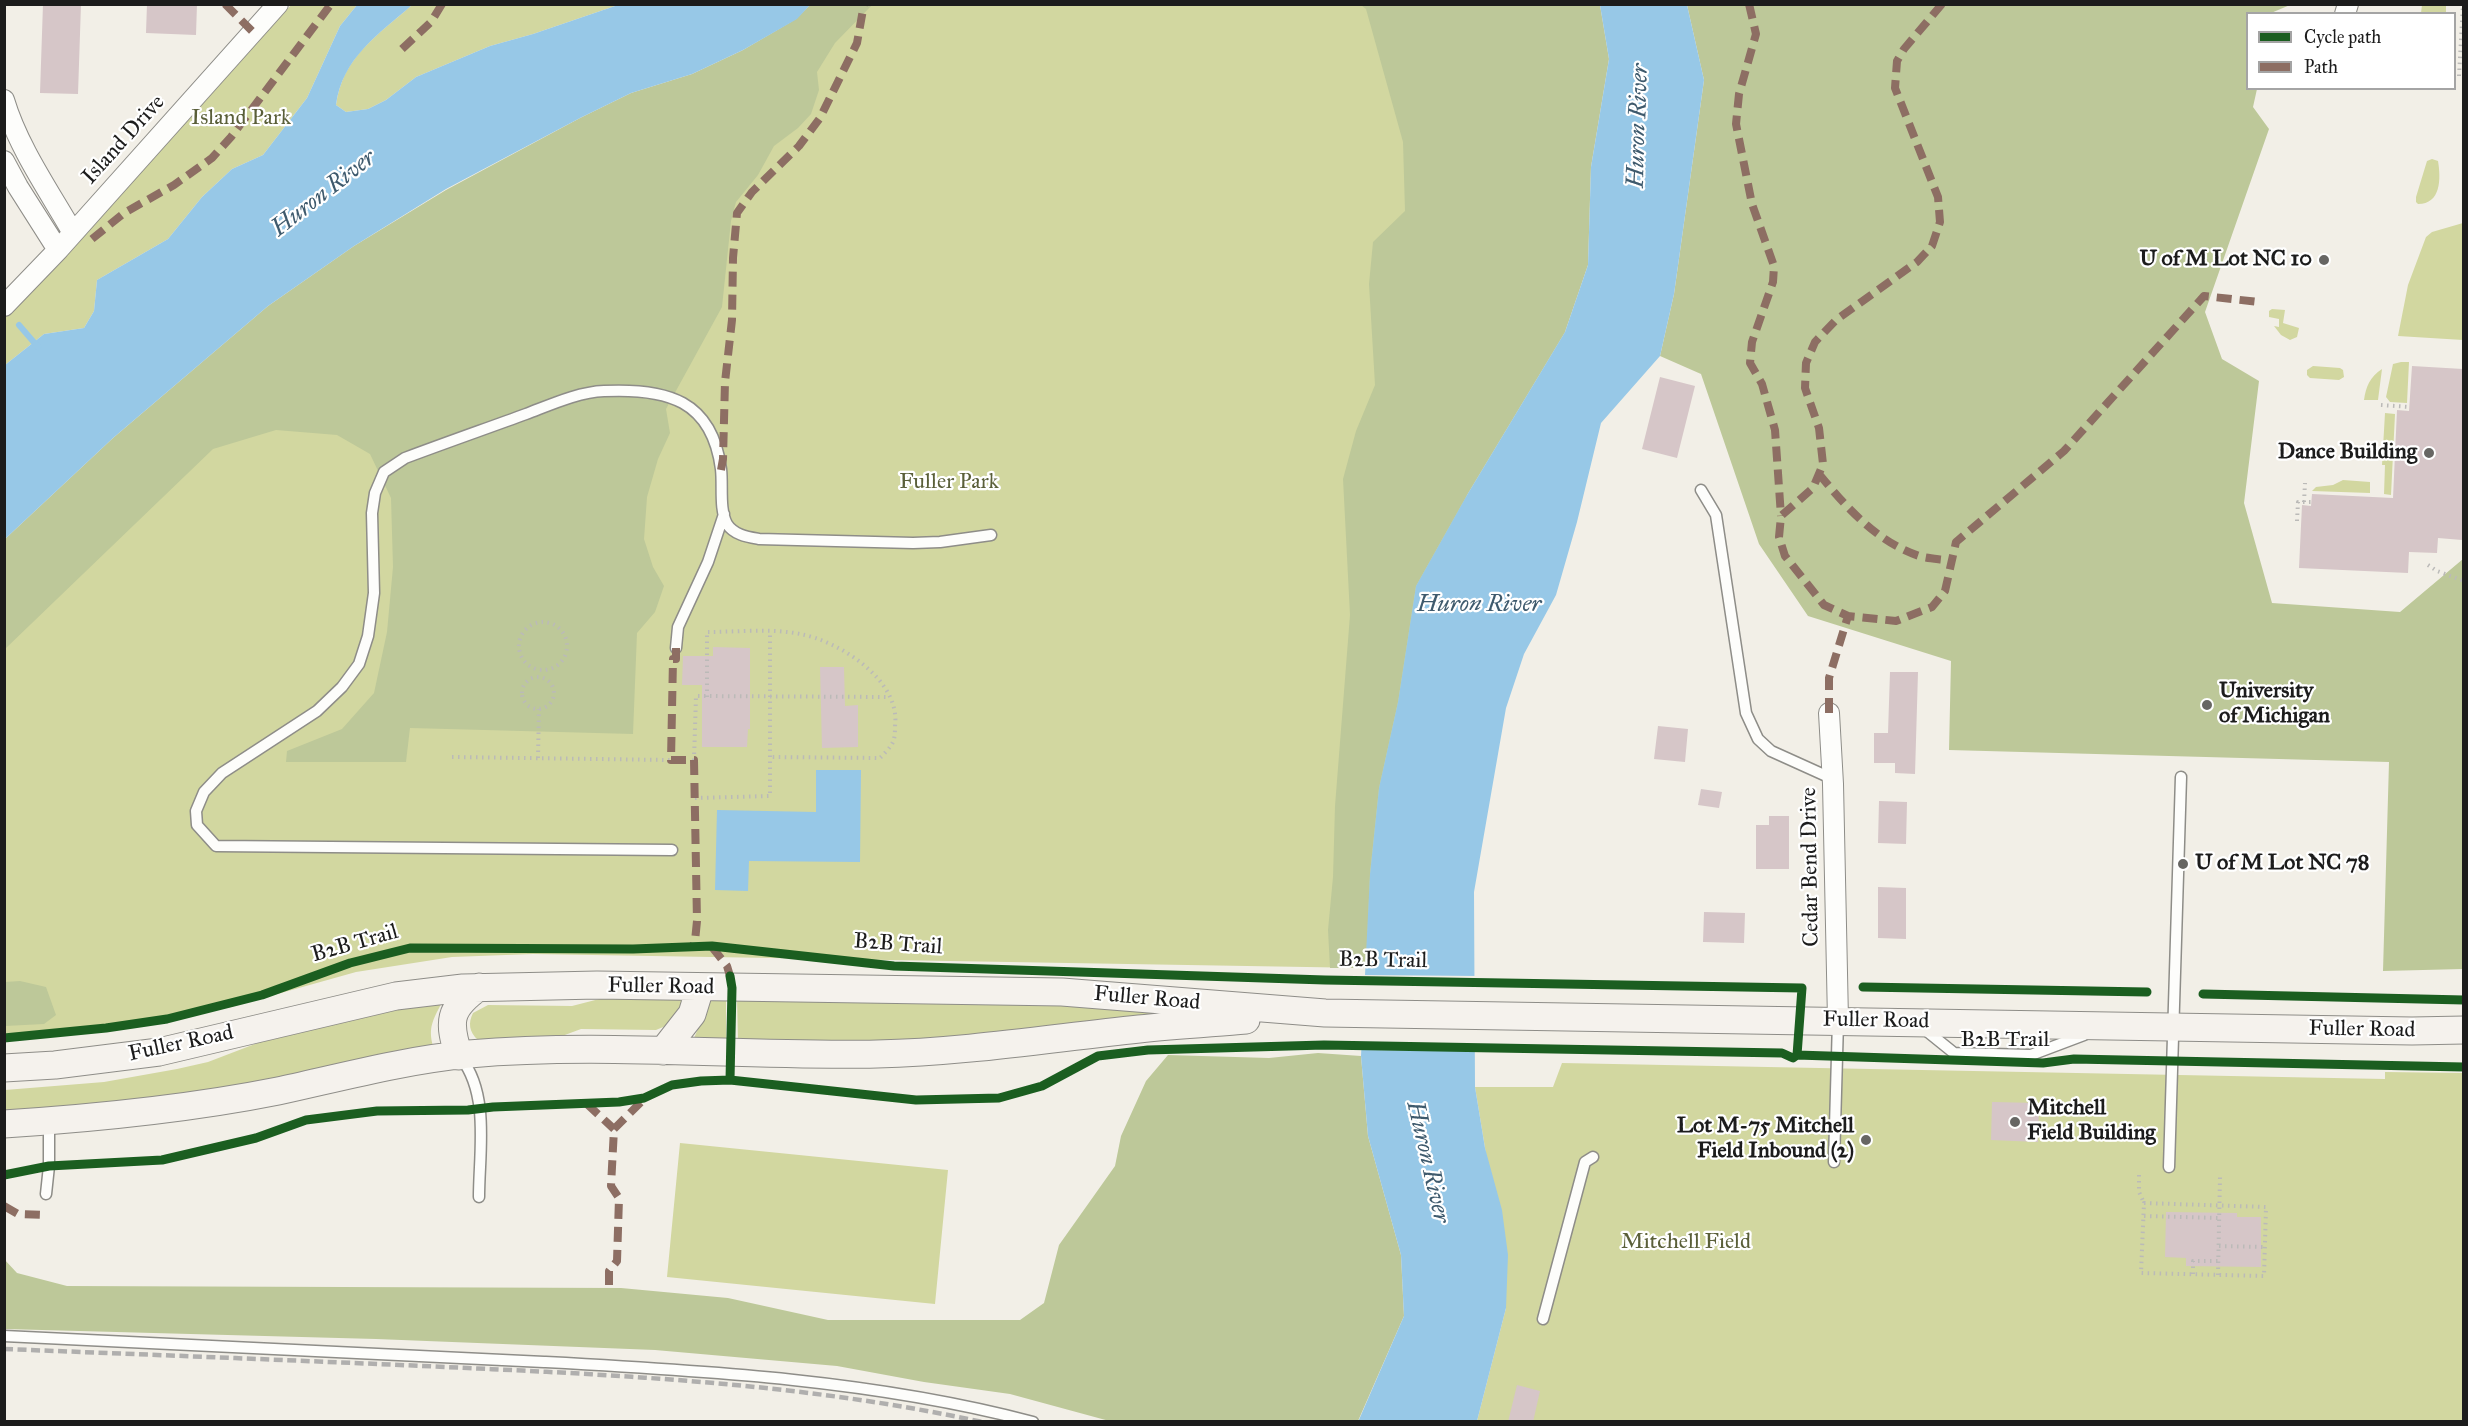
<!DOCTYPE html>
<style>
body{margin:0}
#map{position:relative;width:2468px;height:1426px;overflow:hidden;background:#f2efe7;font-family:"IM FELL Great Primer",serif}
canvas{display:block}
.frame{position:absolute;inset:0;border:6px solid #1c1c1c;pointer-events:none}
.legend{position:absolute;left:2246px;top:12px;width:210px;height:78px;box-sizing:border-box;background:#fff;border:2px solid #a4a4a4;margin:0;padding:8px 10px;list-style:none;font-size:18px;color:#1c1c1c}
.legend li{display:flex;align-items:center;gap:12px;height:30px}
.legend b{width:30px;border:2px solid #a4a4a4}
</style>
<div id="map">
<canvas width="2468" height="1426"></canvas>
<div class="frame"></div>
<ul class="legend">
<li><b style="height:8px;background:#1b5e20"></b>Cycle path</li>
<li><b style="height:8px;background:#8d6e63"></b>Path</li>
</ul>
</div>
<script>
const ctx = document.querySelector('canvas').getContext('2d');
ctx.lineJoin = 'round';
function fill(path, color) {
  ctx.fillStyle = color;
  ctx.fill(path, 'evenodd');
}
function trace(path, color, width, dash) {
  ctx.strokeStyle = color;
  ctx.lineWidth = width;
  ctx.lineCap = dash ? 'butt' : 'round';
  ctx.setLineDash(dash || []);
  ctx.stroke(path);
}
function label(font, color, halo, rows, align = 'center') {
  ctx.font = font + ' "IM FELL Great Primer",serif';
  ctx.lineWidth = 4.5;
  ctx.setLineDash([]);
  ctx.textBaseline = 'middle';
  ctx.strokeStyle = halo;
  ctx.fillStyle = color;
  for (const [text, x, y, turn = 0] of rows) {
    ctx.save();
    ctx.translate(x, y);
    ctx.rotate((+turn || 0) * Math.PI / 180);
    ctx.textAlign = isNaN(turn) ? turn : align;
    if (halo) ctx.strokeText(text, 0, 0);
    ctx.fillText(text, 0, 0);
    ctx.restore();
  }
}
const green = new Path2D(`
 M291,5H357L340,26L307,98L263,155L232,169L202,197L168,239L97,280L94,311L84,328L44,334L5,365L4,318L125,190Z
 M412,5H618L533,34L490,46L416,77L386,100L368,109L346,112L336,105C342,57 378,35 412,5Z
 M810,5H1600L1565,332L1467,495L1366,968L533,954L452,957L356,972L231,1007L111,1030L5,1039V539L796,19Z
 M2422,5H2446V13H2421Z
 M2432,159L2438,161C2441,179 2441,204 2418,204L2416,202V197L2427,161Z
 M2463,223V340L2398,336L2408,285L2426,237L2432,232Z
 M2272,309L2285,310L2283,323L2299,328L2297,337L2290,340L2281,335L2274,326L2279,327V319L2269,317V311Z
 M2401,362H2409L2407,403L2390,402L2386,397L2393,364Z
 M2313,366L2340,368L2343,370L2344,377L2339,380L2310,378L2307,375V370Z
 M2382,369L2378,400H2364C2366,386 2370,377 2382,369Z
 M2385,413L2395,414L2391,495L2384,494L2385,465H2382Z
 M2343,480L2370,482V493L2312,491L2316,487L2333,485Z
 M607,997L681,998L683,1004L668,1025L656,1030L581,1029L554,1039L478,1040C469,1032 468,1023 473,1013L488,1005L572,1006Z
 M726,998V1040L694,1038L711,999Z
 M737,999L1247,1008L941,1041H738Z
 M441,1004C433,1020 428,1028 433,1046L182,1097L5,1114V1090L104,1082L177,1069L208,1062L268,1039L371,1012Z
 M1562,1063L2385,1079V1072L2463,1073V1421H1477L1506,1308L1485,1148L1475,1087H1553Z
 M680,1143L948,1170L935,1304L667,1277Z`);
const forest = new Path2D(`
 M810,5H872L835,43L817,72L819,90L811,114L798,128L774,146L758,175L736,202L731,221L722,307L666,409L670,433L658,459L647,497L644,539L653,567L664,586L655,612L637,633L633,734L410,728L406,762H286L287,751L342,729L374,693L387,632L393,567L391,498L370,454L337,435L276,430L213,449L5,649V539L113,438L268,306L354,246L446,190L580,118L631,93L692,74L743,50L796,19Z
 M1361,5H1600L1609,59L1591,167L1588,265L1565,332L1467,495L1416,586L1398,702L1379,788L1370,874L1366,968H1330L1328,930L1333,877L1335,806L1350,615L1343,479L1356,431L1375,385L1369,284L1373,242L1405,211L1403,142L1366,9Z
 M1687,5H2290L2271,13L2248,14V88L2257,89L2253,107L2269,129L2205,312L2222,359L2259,381L2244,503L2272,603L2400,612L2463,559V969L2383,971L2389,762L1949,750L1951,661L1808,616L1759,544L1701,374L1660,356L1674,294L1704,80Z
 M20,981L46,987L56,1015L44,1024L5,1026V982Z
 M1318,1053L1361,1056L1368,1136L1401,1255L1404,1316L1358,1421L1113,1422L1010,1394L924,1382L837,1366L655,1350L376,1339L5,1329L4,1259L17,1273L67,1286L621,1288L728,1298L828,1320H1020L1044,1303L1059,1245L1115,1166L1121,1136L1146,1081L1168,1055L1269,1058Z`);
const water = new Path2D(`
 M357,5H412C379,34 342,58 336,105L346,112L368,109L386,100L416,77L490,46L533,34L618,5H810L797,19L743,50L692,74L631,93L580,118L446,189L354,246L268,306L113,438L5,539V365L44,334L84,328L94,311L97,280L168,239L202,197L232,169L263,155L307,98L340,26Z
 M1600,5H1687L1704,80L1674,294L1660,356L1601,423L1577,522L1556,595L1524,654L1506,708L1474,892L1475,1087L1485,1148L1502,1210L1508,1255L1506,1308L1477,1421L1358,1422L1404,1316L1401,1255L1368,1136L1361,1056L1370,874L1379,788L1398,702L1416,586L1467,495L1565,332L1588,265L1591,167L1609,59Z
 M816,770H861L860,862L749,861L748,891L715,890L717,810L816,812Z`);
const pier = new Path2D(`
 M1362,975L1478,976V1051L1358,1050Z`);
const stream = new Path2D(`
 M19,325L38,347`);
const building = new Path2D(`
 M43,4H81L78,94L40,93Z
 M147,4H197L196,35L146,33Z
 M2412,366L2463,369L2462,540L2438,538L2437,553L2409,552L2408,573L2299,568L2302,505L2311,506L2312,494L2393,498L2397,410L2409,411Z
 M1660,377L1695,386L1677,458L1642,449Z
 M713,647L750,648V729H748L747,747H702V685H682L683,656H713Z
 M820,667H844L845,706L858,705V747L822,748Z
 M1890,672H1918L1915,774L1895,773V763H1874V733H1888Z
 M1658,726L1688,729L1685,762L1654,759Z
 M1701,789L1722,792L1719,808L1698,805Z
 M1879,801L1907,802L1906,844L1878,843Z
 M1769,816H1789V869H1756V825H1769Z
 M1878,887L1906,888V939L1878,938Z
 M1704,912L1745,913L1744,943L1703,942Z
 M1992,1102L2039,1103L2038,1142L1991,1140Z
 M2166,1212L2237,1213V1217H2261V1267L2186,1266V1258L2165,1257Z
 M1517,1385L1540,1391L1533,1422H1508Z`);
const path = new Path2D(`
 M2459,76L2463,4
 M2381,405L2410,407
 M2304,502L2305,483
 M2297,521L2298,502H2312
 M2428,565L2437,571L2464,581
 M519 646a24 24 0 1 1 48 0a24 24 0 1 1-48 0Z
 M522 693a16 16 0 1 1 32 0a16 16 0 1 1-32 0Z
 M707,697V632C737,632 770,628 800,634C839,641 901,680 895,726C895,732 895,739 892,744C889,749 884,754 880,758L770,757
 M452,757L671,760
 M538,758L539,709
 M694,760L696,696L889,697
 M695,798L770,796V632
 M2139,1175V1192L2144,1203
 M2144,1203L2266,1207L2264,1276L2141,1273Z
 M2144,1216L2219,1218
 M2219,1246L2265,1247
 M2193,1274V1261H2218
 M2218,1275L2220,1177`);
const lane = new Path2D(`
 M1701,490L1716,515L1746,713L1758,739L1771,751L1833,779
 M676,648L678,627L708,562L724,514
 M672,850L216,846L197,825L196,811L204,792L222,773L317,711L342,687L359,664L368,636L374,593L372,513L375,493L384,472L405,458C445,443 485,429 526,414C550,405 578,392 604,391C667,388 712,400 721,469C723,486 719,509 727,524C734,535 748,537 759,539L913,543L940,542L991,535
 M1923,1028L1954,1053L2031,1055L2084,1035
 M461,1058C490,1095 479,1153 479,1197
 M1834,1162L1838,1021
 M2169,1167L2181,777
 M46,1194L49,1166V1122
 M1543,1319L1585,1162L1593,1157
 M4,1336C184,1344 364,1352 544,1362C708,1371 874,1380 1033,1422`);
const street = new Path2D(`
 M2345,14L2348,4
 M4,100C18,147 49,191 73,233
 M4,161L18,187L58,250
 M4,306L58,250L278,4
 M1829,713L1833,784L1838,1020`);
const secondary = new Path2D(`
 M663,1051L692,1014L700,988
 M459,1056C448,1022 448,1009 479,987
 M4,1068L55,1065L159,1052L396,996L463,988L597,985L1062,992L1325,1013L2412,1031L2464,1030
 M4,1124C96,1118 188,1109 278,1091C342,1077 405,1060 469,1054C605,1042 741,1057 877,1054C965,1052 1052,1038 1139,1029C1175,1025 1210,1023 1246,1020`);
const rail = new Path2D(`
 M4,1349C159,1355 313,1361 468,1368C640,1376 812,1385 982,1422`);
const quiet = new Path2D(`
 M225,4L253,32
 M1749,4L1756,34L1739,94L1736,124L1752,204L1774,266L1773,282L1752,342L1750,363L1762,384L1775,430L1781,516
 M1942,4L1904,49L1897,61L1895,88L1938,197L1940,222L1932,246L1917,262L1836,320L1815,342L1806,363L1805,388L1819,428L1823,464L1813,488L1781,516L1779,537L1785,556L1824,605L1848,616L1896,621L1932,607L1945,591L1956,542L2064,451L2204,296L2259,302
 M402,49L431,22L442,4
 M92,239L124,213L174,185L212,158L231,137L331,4
 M721,470L723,459L725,382L732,320L733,258L737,213L752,192L799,146L820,118L857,43L864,4
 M1819,474C1846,507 1877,542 1919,556C1929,559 1942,559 1952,561
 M676,648V659H673L671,760H694L697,921L695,941L692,948
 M1829,713V678L1848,616
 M712,947L727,966L730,976
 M587,1104L614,1129
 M4,1206L18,1214L45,1215
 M609,1285V1271L617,1261L619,1198L611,1186L614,1129L644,1099`);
const cycleway = new Path2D(`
 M730,976L732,988L730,1080
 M1863,987L2147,992
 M2203,994L2464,1000
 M4,1038L106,1028L167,1019L262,995L350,963L410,948L633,949L712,946L894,966L1325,980L1802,988L1797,1055
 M4,1175L49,1166L162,1160L256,1138L306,1120L377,1111L468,1110L493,1107L619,1102L644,1098L672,1085L701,1081L730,1080L916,1100L999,1098L1042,1086L1098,1056L1148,1050L1324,1045L1782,1053L1793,1058L1797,1055L2043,1063L2074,1059L2464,1067`);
const markers = [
 [2324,260,6,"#676663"],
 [2429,453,6,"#676663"],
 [2207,705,6,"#676663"],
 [2183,864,6,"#676663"],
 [2015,1122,6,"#676663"],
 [1866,1140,6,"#676663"]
];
const parkNames = [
 ["Island Park",241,119],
 ["Fuller Park",949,483],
 ["Mitchell Field",1686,1243]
];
const streetNames = [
 ["Island Drive",124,140,-48],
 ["Cedar Bend Drive",1811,867,-91],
 ["B2B Trail",355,944,-16],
 ["B2B Trail",898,945,4],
 ["B2B Trail",1383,961,1],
 ["Fuller Road",661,987,1],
 ["Fuller Road",1147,999,5],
 ["Fuller Road",1876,1021,1],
 ["Fuller Road",2362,1030,1],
 ["B2B Trail",2005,1041],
 ["Fuller Road",181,1044,-12]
];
const poiNames = [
 ["U of M Lot NC 10",2312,260],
 ["Dance Building",2417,453],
 ["University",2219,692,"left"],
 ["of Michigan",2219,717,"left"],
 ["U of M Lot NC 78",2195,864,"left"],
 ["Mitchell",2027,1109,"left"],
 ["Field Building",2027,1134,"left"],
 ["Lot M-75 Mitchell",1854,1127],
 ["Field Inbound (2)",1854,1152]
];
const waterNames = [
 ["Huron River",1639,126,-88],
 ["Huron River",324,194,-38],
 ["Huron River",1479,605],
 ["Huron River",1427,1162,77]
];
fill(green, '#d2d7a0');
fill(forest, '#bdc899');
fill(water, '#97c8e7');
fill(pier, '#f2efe7');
trace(stream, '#97c8e7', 6);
fill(building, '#d6c6c8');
trace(lane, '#8e8d88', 13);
trace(street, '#8e8d88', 22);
trace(secondary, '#8e8d88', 29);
trace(path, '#bbbab8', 4, [1.5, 4.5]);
trace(lane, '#fdfdfb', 10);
trace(street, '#fdfdfb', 20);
trace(secondary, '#f5f2ed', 27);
trace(rail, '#b0afae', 4.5, [9, 4.5]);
trace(quiet, '#8d6e63', 8, [15, 8]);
trace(cycleway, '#1b5e20', 9);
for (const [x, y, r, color] of markers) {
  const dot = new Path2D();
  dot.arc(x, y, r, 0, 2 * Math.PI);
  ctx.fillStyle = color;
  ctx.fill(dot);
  trace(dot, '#fff', 2);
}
label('22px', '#5a5f39', '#fff', parkNames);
label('22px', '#1c1c1c', '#fff', streetNames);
label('bold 22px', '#1c1c1c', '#fff', poiNames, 'right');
label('italic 24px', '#3e5a6d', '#fff', waterNames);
</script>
